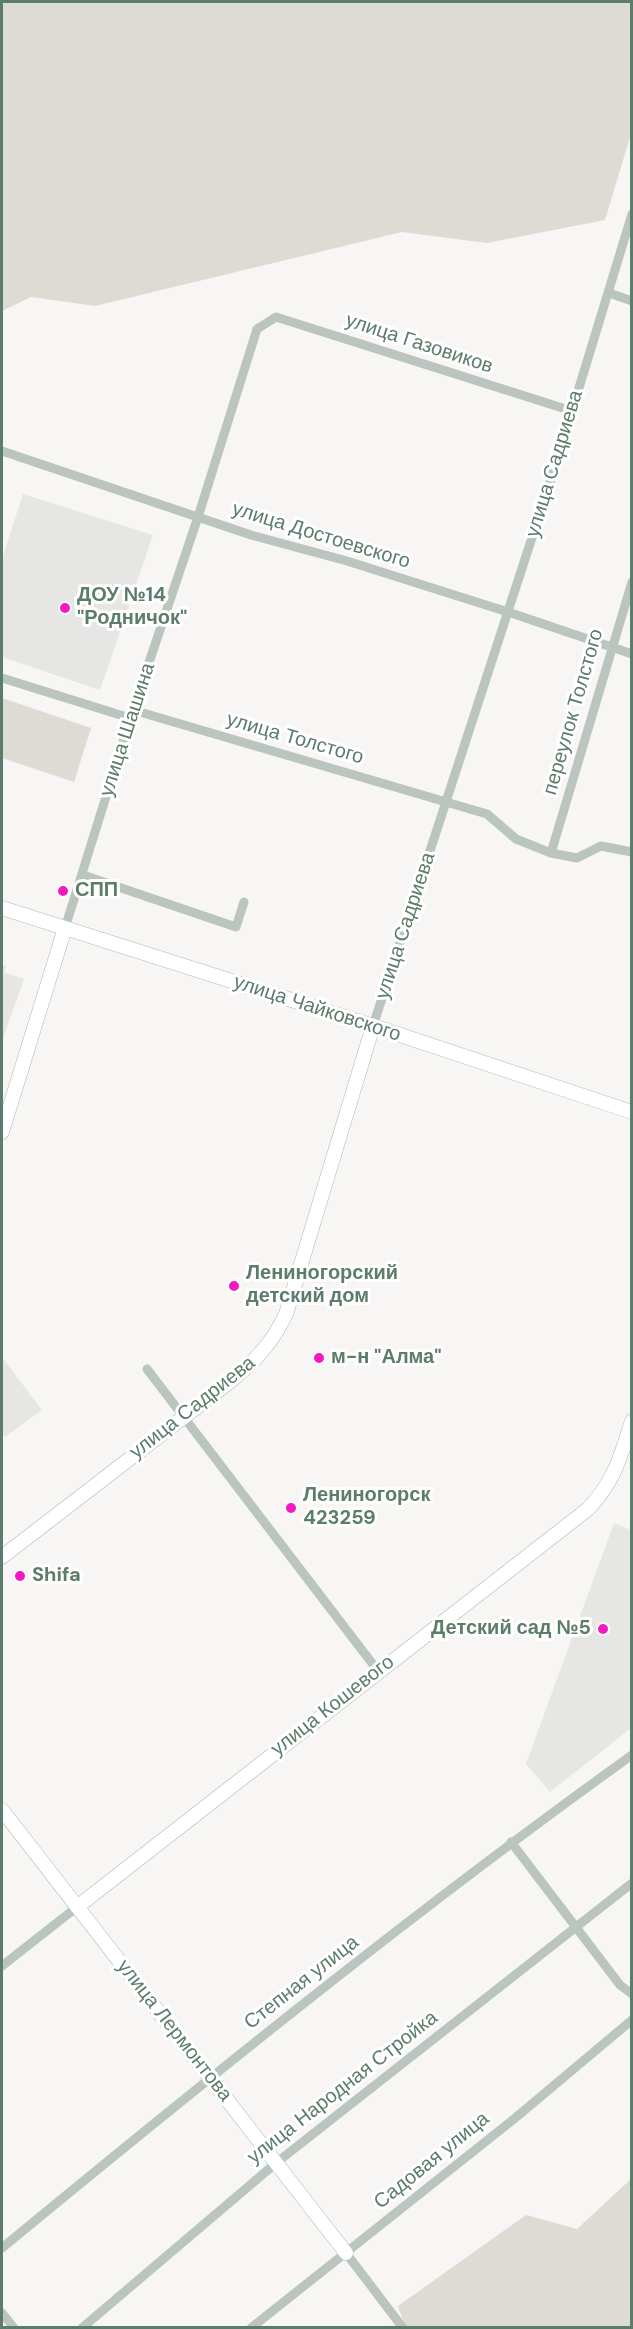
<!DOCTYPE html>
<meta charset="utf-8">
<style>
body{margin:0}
#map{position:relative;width:633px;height:2329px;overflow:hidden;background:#f8f5f5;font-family:"DM Sans",sans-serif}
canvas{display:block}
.frame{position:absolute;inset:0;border:3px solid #5c7d6b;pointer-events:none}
</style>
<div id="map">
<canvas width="633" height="2329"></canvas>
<div class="frame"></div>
</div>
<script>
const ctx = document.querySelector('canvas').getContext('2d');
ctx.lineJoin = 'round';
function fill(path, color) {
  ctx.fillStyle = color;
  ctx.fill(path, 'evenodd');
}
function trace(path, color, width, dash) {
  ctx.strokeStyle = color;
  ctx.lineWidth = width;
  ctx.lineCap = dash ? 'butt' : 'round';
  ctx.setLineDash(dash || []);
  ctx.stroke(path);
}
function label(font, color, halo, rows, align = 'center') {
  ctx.font = font + ' "DM Sans",sans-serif';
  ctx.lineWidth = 6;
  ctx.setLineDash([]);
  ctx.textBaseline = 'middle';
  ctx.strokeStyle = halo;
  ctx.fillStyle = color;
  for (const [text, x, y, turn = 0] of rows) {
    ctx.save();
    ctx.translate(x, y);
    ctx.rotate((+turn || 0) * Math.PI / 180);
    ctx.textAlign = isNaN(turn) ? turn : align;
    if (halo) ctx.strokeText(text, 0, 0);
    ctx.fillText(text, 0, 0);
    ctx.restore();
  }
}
const built = new Path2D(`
 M23,494L153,535L100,690L2,657V559Z
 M2,964L6,966L4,972L24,979L2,1041Z
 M2,1357L42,1410L5,1437L2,1432Z
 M614,1523L631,1530V1728L550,1792L526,1764Z`);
const green = new Path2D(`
 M2,2H631V134L605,220L487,243L402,232L95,306L31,297L2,311Z
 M2,698L91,728L74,782L2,758Z
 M631,2179V2327H405L398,2306L526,2215L577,2229Z`);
const street = new Path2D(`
 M609,293L632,301
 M2,451L251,535L347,561L508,612L632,654
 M2,678L130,718
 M133,710L487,814L516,839L551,853L577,858L601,846L632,852
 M551,853L632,582
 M83,875L236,927L244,902
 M65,928L133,710L198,517L257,329L276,317L572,411
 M373,1026L553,473L632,214
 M147,1369L378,1671
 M511,1842L620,1985L632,1994
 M2,1966L77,1907
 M2,2248C207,2079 415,1911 632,1755
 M346,2253L403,2328
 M2,2313L14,2328
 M82,2328L276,2163L632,1883
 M251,2328L514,2119L632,2020`);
const secondary = new Path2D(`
 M2,908L373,1026L632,1112
 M2,1132L65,928
 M2,1557L232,1380C257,1359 272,1343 286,1314L373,1026
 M2,1810L346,2253
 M77,1907L588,1509C615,1480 620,1458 632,1421`);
const markers = [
 [65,608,6,"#f31ac1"],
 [63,891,6,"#f31ac1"],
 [234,1286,6,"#f31ac1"],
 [319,1358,6,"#f31ac1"],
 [291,1508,6,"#f31ac1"],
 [20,1576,6,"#f31ac1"],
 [603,1629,6,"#f31ac1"]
];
const streetNames = [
 ["улица Газовиков",419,344,18],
 ["улица Садриева",555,464,-73],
 ["улица Достоевского",321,536,17],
 ["переулок Толстого",574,712,-74],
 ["улица Шашина",128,730,-72],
 ["улица Толстого",295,739,16],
 ["улица Садриева",406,926,-72],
 ["улица Чайковского",317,1009,18],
 ["улица Садриева",193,1408,-38],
 ["улица Кошевого",333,1706,-38],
 ["Степная улица",302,1983,-38],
 ["улица Лермонтова",174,2031,52],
 ["улица Народная Стройка",343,2088,-38],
 ["Садовая улица",432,2161,-39]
];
const poiNames = [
 ["ДОУ №14",77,596],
 ["\"Родничок\"",77,619],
 ["СПП",75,891],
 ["Лениногорский",246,1274],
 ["детский дом",246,1297],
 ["м-н \"Алма\"",331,1358],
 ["Лениногорск",303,1496],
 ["423259",303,1519],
 ["Shifa",32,1576],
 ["Детский сад №5",591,1629,"right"]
];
fill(built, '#e6e6e4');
fill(green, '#dedad4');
trace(secondary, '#abbab2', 15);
trace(street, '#b9c5be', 9);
trace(secondary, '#fff', 14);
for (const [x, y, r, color] of markers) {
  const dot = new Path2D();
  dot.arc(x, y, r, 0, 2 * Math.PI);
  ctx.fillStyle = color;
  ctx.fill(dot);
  trace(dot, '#fff', 2);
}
label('20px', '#5c7d6b', '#fff', streetNames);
label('bold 20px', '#5c7d6b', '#fff', poiNames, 'left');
</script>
